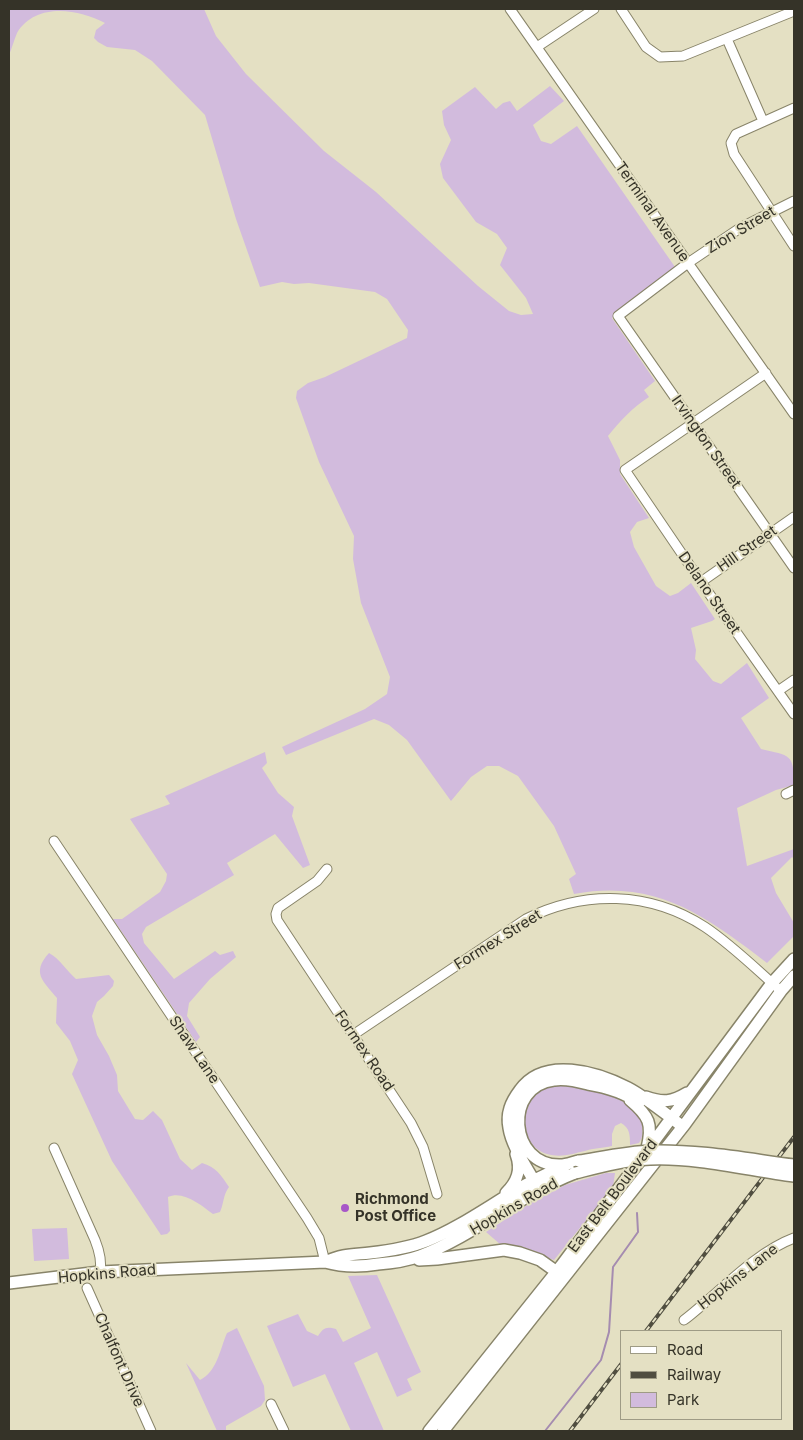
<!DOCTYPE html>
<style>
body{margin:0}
#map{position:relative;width:803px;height:1440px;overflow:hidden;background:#e4e0c3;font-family:Inter,sans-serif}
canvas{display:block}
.frame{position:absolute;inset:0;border:10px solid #353328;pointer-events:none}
.legend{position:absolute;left:620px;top:1330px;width:162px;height:90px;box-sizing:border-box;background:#e4e0c3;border:1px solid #9e9b85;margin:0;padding:6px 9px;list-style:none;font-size:15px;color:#353328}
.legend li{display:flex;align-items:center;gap:10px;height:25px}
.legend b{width:25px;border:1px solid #9e9b85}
</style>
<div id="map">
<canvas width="803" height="1440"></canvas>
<div class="frame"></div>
<ul class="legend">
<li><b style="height:6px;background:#fff"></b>Road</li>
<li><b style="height:6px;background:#504e40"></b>Railway</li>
<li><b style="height:14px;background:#d2bbdd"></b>Park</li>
</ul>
</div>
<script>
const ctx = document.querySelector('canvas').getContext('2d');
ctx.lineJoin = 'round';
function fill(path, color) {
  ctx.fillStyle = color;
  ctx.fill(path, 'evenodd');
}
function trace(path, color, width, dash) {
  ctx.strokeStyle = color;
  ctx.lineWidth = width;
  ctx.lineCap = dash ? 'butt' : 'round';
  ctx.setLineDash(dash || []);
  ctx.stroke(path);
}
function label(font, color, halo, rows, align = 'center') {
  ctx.font = font + ' Inter,sans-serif';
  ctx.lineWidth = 4;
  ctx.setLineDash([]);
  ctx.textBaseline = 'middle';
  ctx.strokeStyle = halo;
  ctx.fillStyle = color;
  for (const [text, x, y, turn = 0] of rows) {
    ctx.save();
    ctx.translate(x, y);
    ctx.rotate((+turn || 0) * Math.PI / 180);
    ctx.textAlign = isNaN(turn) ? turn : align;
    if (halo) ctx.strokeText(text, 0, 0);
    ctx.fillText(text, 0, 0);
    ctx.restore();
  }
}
const green = new Path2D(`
 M9,9H204L216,36L246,74L324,151L376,192L478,286L509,311L521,315L533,314L526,298L500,265L507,248L497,234L476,222L443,178L440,164L451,140L444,125L442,111L475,87L496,109L503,103L510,101L517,111L550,86L564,101L533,125L541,141L551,144L577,126L675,267L612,318L655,381L644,390L649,397C633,407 620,421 608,436L620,460V474L649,518L637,522L630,532L634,547L656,586L670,596L678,593L691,583L715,619L712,621L691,628L696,650L695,659L713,681L721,684L747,663L769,698L741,718L761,749C790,756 794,753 794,785L776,790L737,808L747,866L794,849V859L792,857L771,878L776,893L794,923V936L767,963C705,916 657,879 574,894L569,879L576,874L554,826L518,776L499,766H487L471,777L451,801L407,740L389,725L374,719L286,755L282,747L365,709L387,694L390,677L361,603L353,559L354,536L319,462L296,398L297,391L308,383L325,377L407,338L408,330L387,299L375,292L309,283L294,284L282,282L260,287L236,219L205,115L152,61L135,50L107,47L98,42L94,38L96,30L105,23C78,9 36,2 17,33C14,40 12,48 9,55Z
 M265,752L267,763L262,768L278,793L294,807L292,816L310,865L303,868L275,834L227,863L234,875L146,927L142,934L144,943L174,979L215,951L220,955L233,951L236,957L210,979L189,1003L187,1016L200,1037L196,1042L113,919H122L160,892L166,881L167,874L130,819L170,804L165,796Z
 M49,953C60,959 66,970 76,979L109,975L114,981L113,986L104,996L97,1002L92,1016L97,1035L109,1056L117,1075L118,1091L135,1119L143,1120L153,1111L162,1120L180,1159L192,1170L202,1163C216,1167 221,1175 229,1187C223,1195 224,1203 220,1212L213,1214C201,1205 183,1190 168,1197L170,1231L167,1234L161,1235L112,1161L72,1074L78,1060L70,1041L56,1023L57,998C43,981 31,973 49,953Z
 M562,1084C584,1088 639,1097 642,1124C643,1132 643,1137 639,1143L630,1145C630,1135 630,1128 621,1123L615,1126L612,1134V1146C603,1148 593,1148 585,1151C571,1154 561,1158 547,1154C530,1149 521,1130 524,1113C525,1104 536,1094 543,1089C548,1086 555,1085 562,1084Z
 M606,1173H615L613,1187L554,1260L516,1246L501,1245L486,1232L529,1204L565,1185Z
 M67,1228L69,1259L34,1261L32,1229Z
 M377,1275L421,1372L407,1379L412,1390L397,1397L377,1352L354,1363L384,1431H351L325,1374L293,1387L267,1326L298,1314L307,1331L318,1336C323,1328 326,1326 336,1329L343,1342L371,1328L348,1276Z
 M237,1328L264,1386L265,1400L261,1406L226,1426V1431H217L186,1363L200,1380C217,1372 220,1349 227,1333Z`);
const stream = new Path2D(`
 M545,1431L601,1360L609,1332L613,1267L638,1232L637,1213`);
const minor = new Path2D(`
 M510,9L794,414
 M621,9L646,47L660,57L683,56L794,11
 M727,39L763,121
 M537,47L594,9
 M794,108L736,134L731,143L734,154L794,246
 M794,201L740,228L688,263L618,316L794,568
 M766,373L625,470L701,582L794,714
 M701,582L794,517
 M778,691L794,680
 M786,794L794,790
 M54,841L307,1218L319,1238L325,1262
 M327,869L317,881L278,908L276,914L277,920L411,1123L423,1147L437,1194
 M353,1035L526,919C584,890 650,891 705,927C732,945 756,969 781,991
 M54,1148L95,1240C99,1250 102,1261 100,1272
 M87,1288L151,1431
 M684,1320C718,1294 754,1253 794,1238
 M271,1404L284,1431`);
const major = new Path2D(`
 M646,1097C663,1103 672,1102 687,1093
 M630,1100C649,1116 653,1124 647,1148
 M579,1161C573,1162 567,1165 560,1165C509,1166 503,1086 554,1080C565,1078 577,1081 588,1084C606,1087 624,1092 639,1103
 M539,1190C530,1172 512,1148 509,1128C506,1113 511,1102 520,1090C544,1056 597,1072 628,1088C645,1097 662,1111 678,1123
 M506,1193C517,1182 522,1170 516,1154
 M419,1260L437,1259L504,1250L520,1253L540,1260L561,1275
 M325,1262C344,1254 350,1255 370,1253C388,1251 408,1248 426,1241C474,1222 514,1185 564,1167
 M9,1283L100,1272L325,1262C343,1267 360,1267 378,1264C392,1263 406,1261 420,1256C475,1235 519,1195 575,1173
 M429,1431L561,1266L772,983L794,959
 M443,1431L685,1124L781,991L794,976`);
const rail = new Path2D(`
 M646,1331L794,1137
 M570,1431L622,1363`);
const majorBridge = new Path2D(`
 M579,1161C604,1157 627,1152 652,1151C700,1150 747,1159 794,1165
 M575,1173C599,1167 624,1160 650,1159C697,1157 748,1170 794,1176`);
const markers = [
 [345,1208,5,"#a757c8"]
];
const streetNames = [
 ["Terminal Avenue",652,212,55],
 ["Zion Street",741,230,-31],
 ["Irvington Street",706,442,55],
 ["Hill Street",747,549,-35],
 ["Delano Street",709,593,55],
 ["Formex Street",498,940,-32],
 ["Shaw Lane",194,1050,56],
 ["Formex Road",364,1051,56],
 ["East Belt Boulevard",613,1196,-53],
 ["Hopkins Road",514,1207,-30],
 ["Hopkins Road",107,1274,-5],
 ["Hopkins Lane",738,1277,-38],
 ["Chalfont Drive",119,1360,66]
];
const poiNames = [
 ["Richmond",355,1199],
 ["Post Office",355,1216]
];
fill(green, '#d2bbdd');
trace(stream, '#a58cb0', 2);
trace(minor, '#888469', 11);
trace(major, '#888469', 14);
trace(minor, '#fff', 9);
trace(major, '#fff', 11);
trace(rail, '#504e40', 4);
trace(rail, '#e4e0c3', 2, [5.5]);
trace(majorBridge, '#888469', 14, []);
trace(majorBridge, '#fff', 11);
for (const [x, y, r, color] of markers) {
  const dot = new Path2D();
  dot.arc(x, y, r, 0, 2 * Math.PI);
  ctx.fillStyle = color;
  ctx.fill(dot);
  trace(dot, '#e4e0c3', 2);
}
label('15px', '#353328', '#e4e0c3', streetNames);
label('bold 15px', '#353328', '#e4e0c3', poiNames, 'left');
</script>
